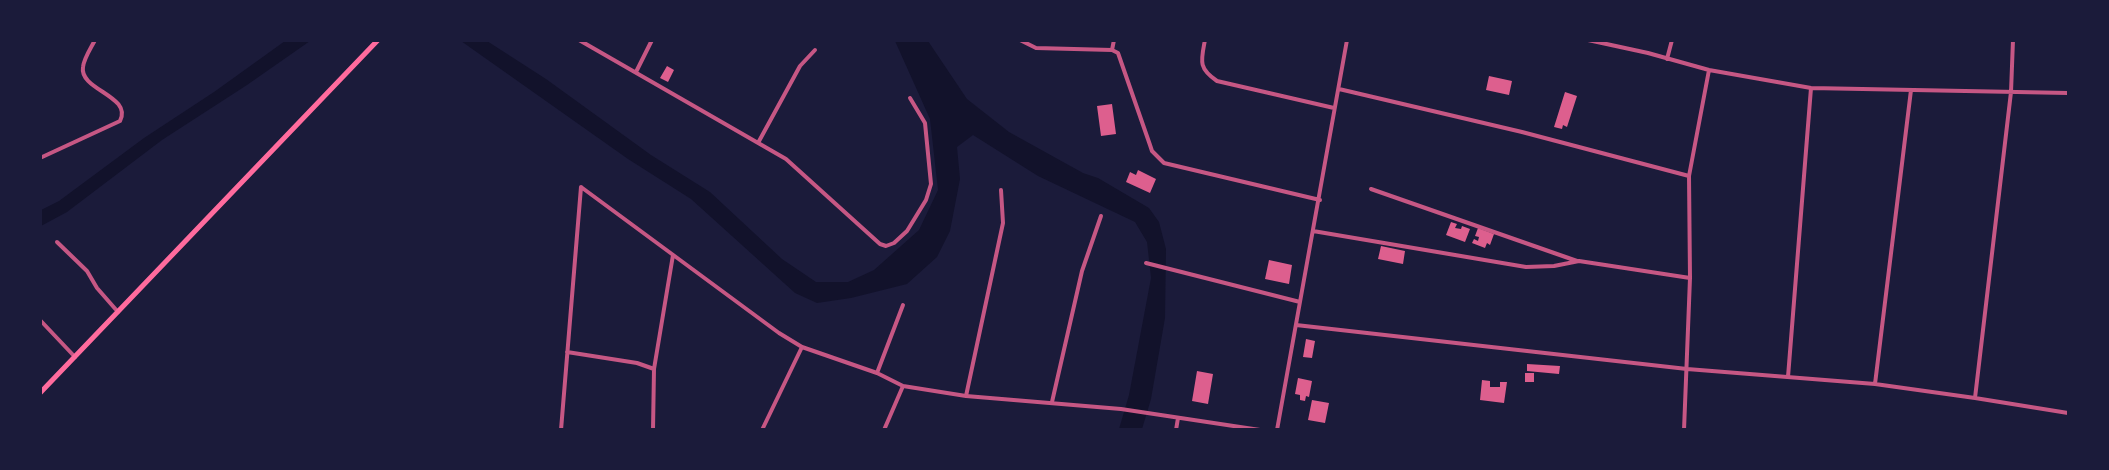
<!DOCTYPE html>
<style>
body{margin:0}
#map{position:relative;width:2109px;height:470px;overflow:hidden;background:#1b1b3a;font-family:"Space Grotesk",sans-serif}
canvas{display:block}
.frame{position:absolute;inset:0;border:42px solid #1b1b3a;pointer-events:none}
</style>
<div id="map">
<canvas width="2109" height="470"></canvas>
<div class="frame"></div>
</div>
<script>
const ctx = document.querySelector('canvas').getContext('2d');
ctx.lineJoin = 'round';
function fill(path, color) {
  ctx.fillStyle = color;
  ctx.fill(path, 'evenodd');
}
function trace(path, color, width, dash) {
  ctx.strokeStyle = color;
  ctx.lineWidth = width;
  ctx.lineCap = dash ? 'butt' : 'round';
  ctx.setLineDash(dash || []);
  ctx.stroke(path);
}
const water = new Path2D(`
 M285,41H310L247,85L162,140L67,212L41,226V210L59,201L144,138L214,92Z
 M461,41H487L546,79L651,155L710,192L782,259L816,282H848L874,270L919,230L938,190L930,119L895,41H928L967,99L1009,132L1083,173L1098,178L1149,208L1159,222L1166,249L1165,318L1151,399L1142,429H1119L1129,395L1151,278L1147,242L1135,222L1038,176L973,135L957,147L960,179L950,231L937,257L907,284L851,298L817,303L795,293L691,199L628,159Z`);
const building = new Path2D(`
 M667,66L674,70L668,82L660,78Z
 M1489,76L1512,81L1509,95L1486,90Z
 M1565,92L1577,96L1567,127L1563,125L1562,129L1554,127Z
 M1112,104L1116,134L1101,136L1097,106Z
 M1138,170L1156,179L1150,193L1126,182L1130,172L1136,175Z
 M1451,222L1457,224L1455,228L1461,229L1462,226L1470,229L1465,242L1446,235Z
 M1478,228L1494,234L1490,245L1487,243L1485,248L1472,243L1474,239L1478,241L1479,237L1475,236Z
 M1381,246L1405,251L1403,264L1378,259Z
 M1269,260L1292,265L1289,284L1265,279Z
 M1306,339L1315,341L1312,358L1303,357Z
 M1527,364L1560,366L1559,374L1527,371Z
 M1197,371L1213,374L1208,404L1192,401Z
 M1525,373H1534V382H1525Z
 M1298,378L1312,381L1309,397L1306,396L1305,401L1300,400V395L1295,394Z
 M1482,380L1490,381V387H1500V382H1507L1504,403L1480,400Z
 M1312,400L1329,403L1325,423L1308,420Z`);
const minor = new Path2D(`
 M579,40L786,159L880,244L886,246L894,243L907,231L926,200L931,184L925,123L910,98
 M1020,40L1036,48L1112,50L1118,53L1150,145L1152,151L1164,163L1320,200
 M1205,40C1201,61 1198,68 1217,81L1334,108
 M1588,40L1648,53L1709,70L1811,88L2068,93
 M1112,50L1114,40
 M1667,59L1672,40
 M636,72L652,40
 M1339,89L1522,132L1689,176
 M758,143L800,66L815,50
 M40,158L120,121C133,96 79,90 83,67C84,58 91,48 95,40
 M581,187L779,333L802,347L877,373L903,386L966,396L1121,409L1260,430
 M1371,189L1577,261
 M1313,231L1526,267L1554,266L1579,261L1690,278
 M57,242L87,271L97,288L118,312
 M1146,263L1300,302
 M40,320L75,357
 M1296,325L1687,369L1875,384L1975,398L2068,413
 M567,352L637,363L654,369L653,430
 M654,369L673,255
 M877,373L903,305
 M1788,377L1811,88
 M1875,384L1911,90
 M966,396L1003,223L1001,190
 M1975,398L2011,92L2013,40
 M1052,402L1082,271L1101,216
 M561,430L581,187
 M762,430L802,347
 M884,430L903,386
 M1176,430L1178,418
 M1277,430L1347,40
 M1684,430L1690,278L1689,176L1709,70`);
const secondary = new Path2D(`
 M40,393L378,40`);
fill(water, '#12122b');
fill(building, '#dd5f8e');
trace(minor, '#c65784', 4);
trace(secondary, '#ff6b9d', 5);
</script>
